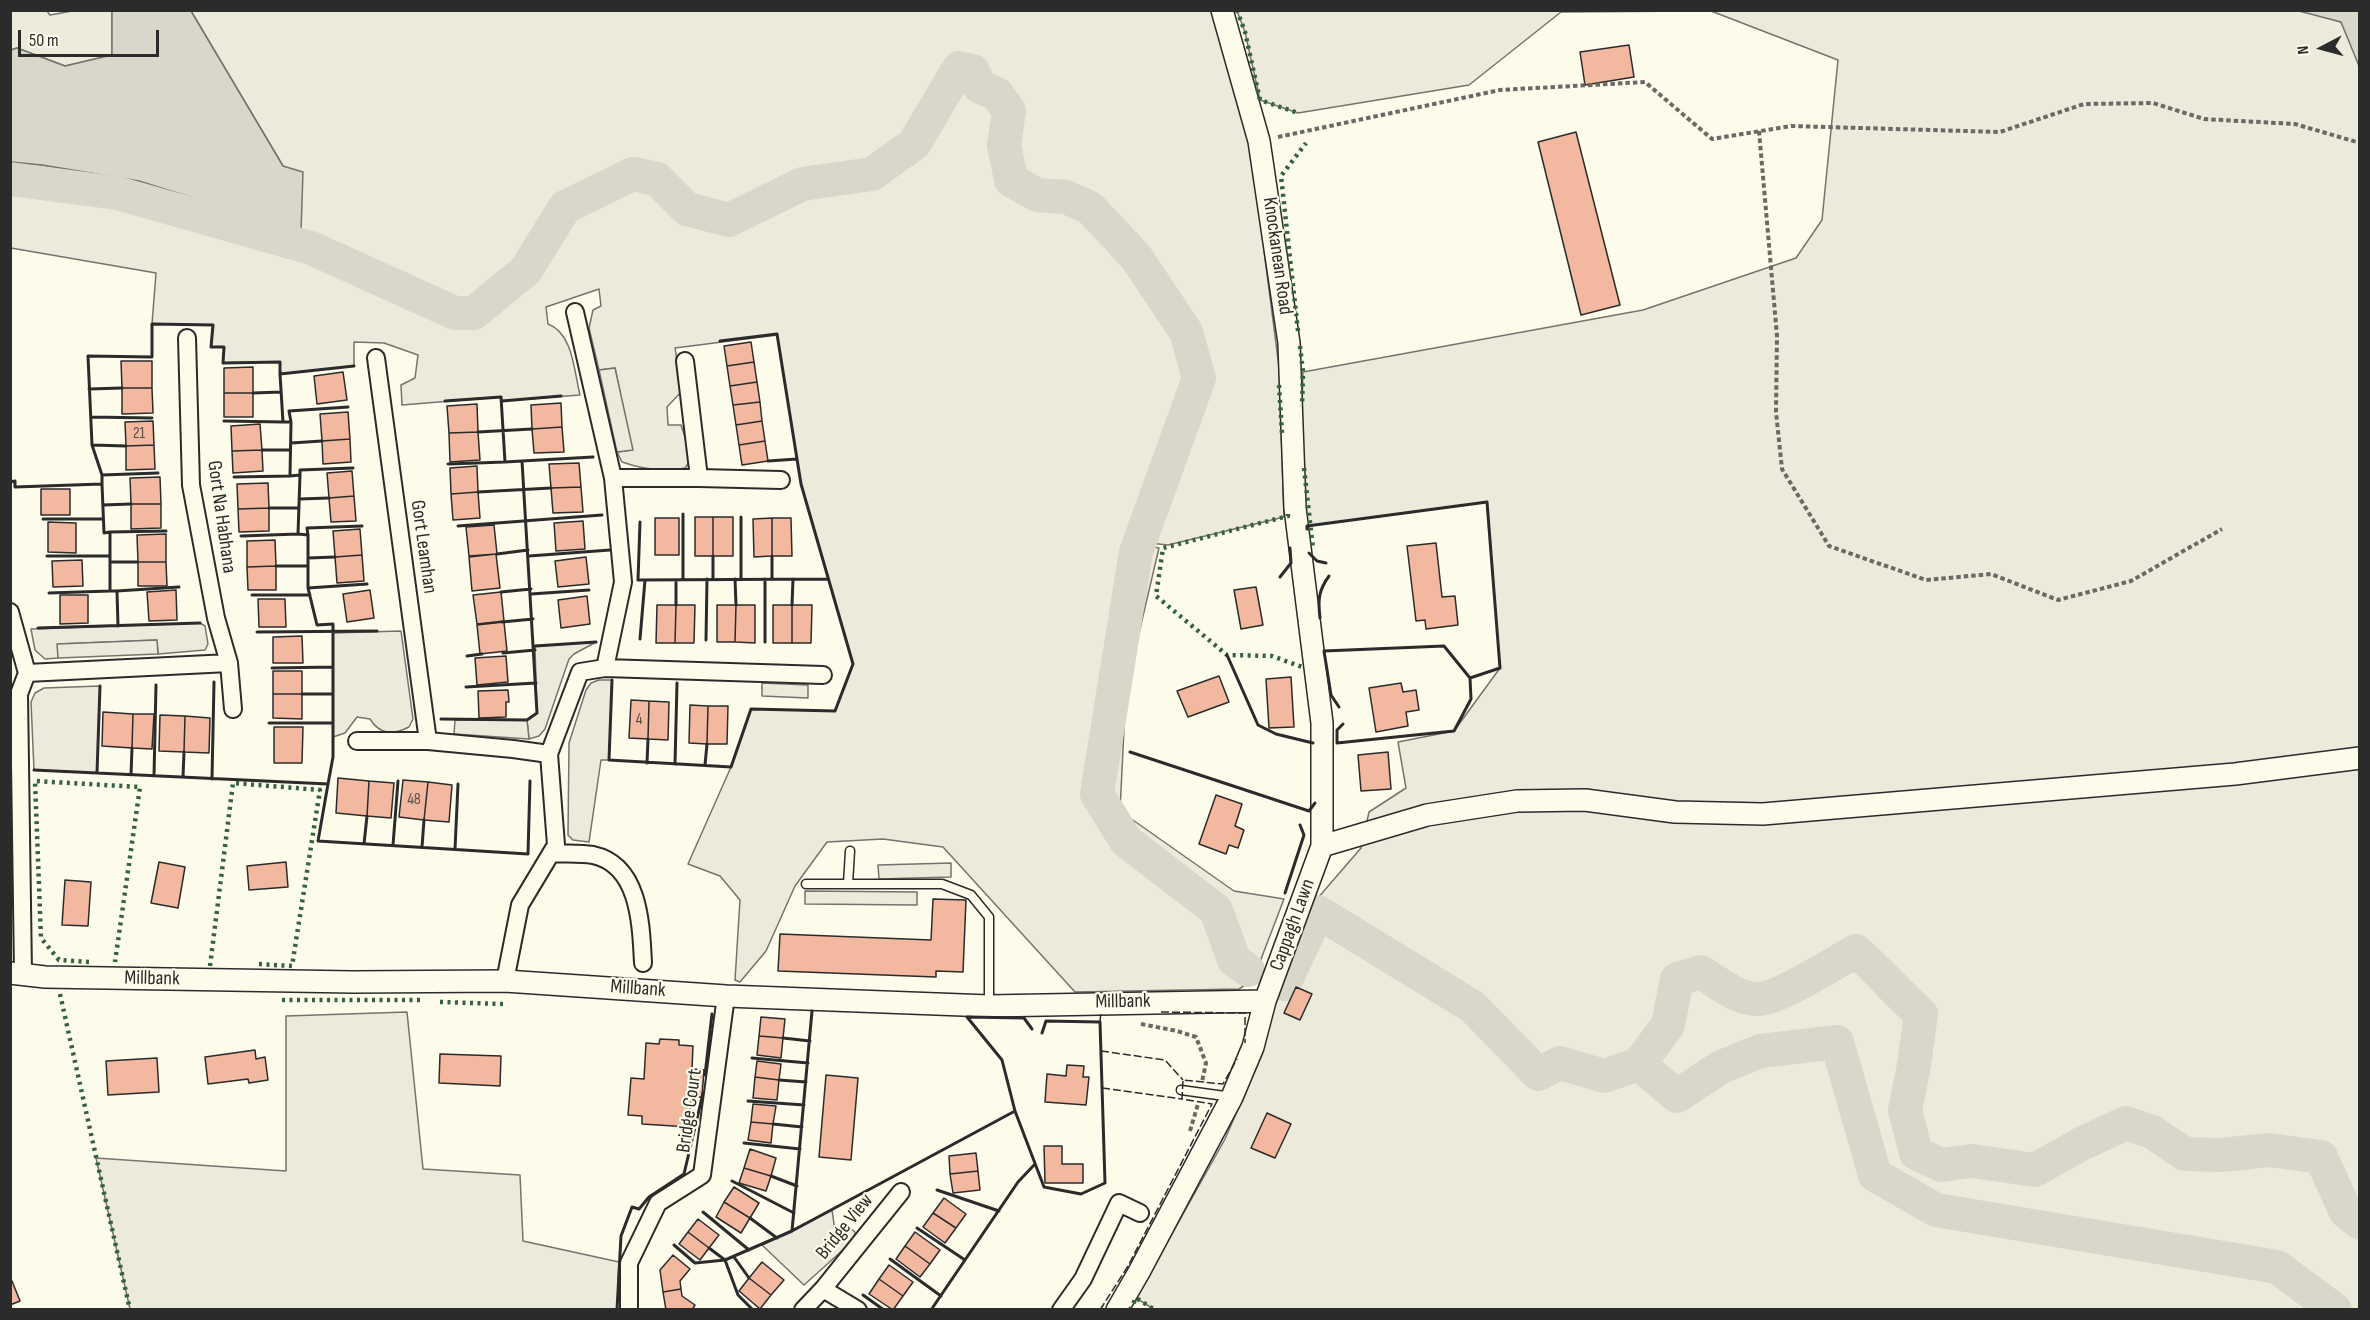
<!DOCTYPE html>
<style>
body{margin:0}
#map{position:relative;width:2370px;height:1320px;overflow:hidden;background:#fdfbea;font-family:"Sofia Sans Condensed",sans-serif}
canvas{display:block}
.frame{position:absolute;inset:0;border:12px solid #2b2b2b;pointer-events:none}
.north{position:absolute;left:2292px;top:18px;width:60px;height:60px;-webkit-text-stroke:4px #fdfbea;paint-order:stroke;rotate:264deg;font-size:16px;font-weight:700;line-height:24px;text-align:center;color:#2b2b2b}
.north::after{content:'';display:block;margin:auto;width:21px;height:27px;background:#2b2b2b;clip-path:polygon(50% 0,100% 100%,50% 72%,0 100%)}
.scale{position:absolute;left:18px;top:30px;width:141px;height:27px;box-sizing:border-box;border:3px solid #2b2b2b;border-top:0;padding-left:8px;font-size:18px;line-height:21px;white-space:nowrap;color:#2b2b2b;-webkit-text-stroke:4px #fdfbea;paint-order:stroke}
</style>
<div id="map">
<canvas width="2370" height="1320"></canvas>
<div class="frame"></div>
<div class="north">N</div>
<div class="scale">50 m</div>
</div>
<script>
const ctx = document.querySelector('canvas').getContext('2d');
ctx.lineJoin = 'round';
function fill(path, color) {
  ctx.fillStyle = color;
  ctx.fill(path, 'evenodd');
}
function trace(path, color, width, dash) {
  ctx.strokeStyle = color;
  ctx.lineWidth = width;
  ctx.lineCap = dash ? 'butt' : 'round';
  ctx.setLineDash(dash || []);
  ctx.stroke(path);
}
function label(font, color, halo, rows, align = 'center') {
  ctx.font = font + ' "Sofia Sans Condensed",sans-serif';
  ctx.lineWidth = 4.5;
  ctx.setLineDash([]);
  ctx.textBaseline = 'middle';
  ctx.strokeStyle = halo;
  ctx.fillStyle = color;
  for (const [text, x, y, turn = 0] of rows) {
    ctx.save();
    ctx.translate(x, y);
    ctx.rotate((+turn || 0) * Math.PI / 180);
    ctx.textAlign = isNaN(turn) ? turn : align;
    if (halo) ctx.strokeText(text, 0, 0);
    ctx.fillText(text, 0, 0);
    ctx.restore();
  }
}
const green = new Path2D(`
 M2299,10L2341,22L2360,66L2359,1309L1155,1310L1136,1298L1225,1139L1260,1059L1279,976L1317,899L1361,848L1369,812L1406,788L1398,742L1454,731L1500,668L1487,502L1307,526L1301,443L1303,372L1643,310L1796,258L1822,220L1838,60L1711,11Z
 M11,11H47L50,15L72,11H112V55L65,66L17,48L11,50Z
 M191,11H1213L1250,142L1279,367L1284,517L1168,545L1131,541L1159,548L1126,688L1120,811L1234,891L1284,899L1253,980L1239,989L1075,992L943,847L883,839L827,842L795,886L766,951L740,982L735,980L740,900L720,876L688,864L731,767L751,709L835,711L853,664L801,484L777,335L675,348L682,391L667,407L668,425H681L692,458L685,468C665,472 642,469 622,462L617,452L632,450L615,368L599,370L589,328L593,310L601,306L599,289L546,307L548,324C573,333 574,371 580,395L502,401L501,397L402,405L401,385L415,378L418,355L384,343L354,342V366L280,374V362L223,363L224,347H211L213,325L152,324L156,273L11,248L10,162L41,165L139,181L301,232L283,166Z
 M1237,11V10L1698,11L1561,12L1469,85L1298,113L1260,100L1245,32Z
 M200,623L205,626L208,644L205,650L158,654L157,640L58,644V658L45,659L35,650L31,629Z
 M401,631L413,719L409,727C393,735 380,735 370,719L357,717L345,733L333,737V633Z
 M596,642L574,654L569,659L545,729L539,736L529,739L527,720L537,713L535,646Z
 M599,680H612L609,760H601L589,842L573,840L568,835L569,743L586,690L591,683Z
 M100,686L97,773L34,770L31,702L35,693L44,688Z
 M407,1012L423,1169L520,1175L523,1241L619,1262L617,1309H130L96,1158L286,1171V1016Z
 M832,1210L835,1231L850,1228L855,1232L854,1240L804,1285L762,1245Z`);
const parking = new Path2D(`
 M615,368L633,450L617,452L599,370Z
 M157,640L158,654L58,658L57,644Z
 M762,683L808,685V698L762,696Z
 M455,720H527L529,739L454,734Z
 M951,863V877L879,879L878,865Z
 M805,891L917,892V905L805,904Z`);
const water = new Path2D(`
 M112,11H191L283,166L303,172L301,232L139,181L42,165L11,162V50L17,48L65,66L112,55Z
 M2299,11H2359V66L2341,22Z`);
const river = new Path2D(`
 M10,179L117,193L311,248L455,313H474L526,270L565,207L633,174L657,179L687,209L729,220L802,184L872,174L914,144L959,68L973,71L980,87L997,94L1009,111L1004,145L1011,180L1037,195L1066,197L1090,208L1136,257L1186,332L1199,378L1136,552L1097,794L1126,841L1216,910L1234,960L1248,970
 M1284,984L1318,912L1473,1007L1538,1074L1560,1063L1604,1076L1639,1064L1668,1025L1677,979L1701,972C1718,983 1739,1000 1760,999C1780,998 1836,962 1856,951C1879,971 1898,994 1921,1014L1914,1065L1905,1110L1916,1153L1941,1165L1972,1161L2035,1170L2081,1144L2126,1123L2152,1132L2185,1154L2221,1155L2268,1150L2321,1157L2346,1212L2360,1223
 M1639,1064L1677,1096L1721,1067L1761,1051L1837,1042L1875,1175L1936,1210L2277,1267L2335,1310`);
const building = new Path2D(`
 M1629,45L1634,77L1585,85L1580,52Z
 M1576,132L1620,305L1581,315L1538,142Z
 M751,342L754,362L727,366L724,346Z
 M121,361H152V388H122Z
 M754,362L757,382L730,386L727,366Z
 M253,367V393H224V368Z
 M343,372L347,400L317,404L314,376Z
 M757,382L760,402L733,405L730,386Z
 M122,388H152L153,413L122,414Z
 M224,393H253V417H224Z
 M760,402L762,421L736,425L733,405Z
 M561,403L562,427L532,429L531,405Z
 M477,404L478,432L449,433L447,406Z
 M348,412L350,439L322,441L320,414Z
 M153,421L154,445L126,446L125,422Z
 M762,421L765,441L739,445L736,425Z
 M260,424L262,450L232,451L231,426Z
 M562,427L564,452L534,453L532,429Z
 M478,432L480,460L450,462L449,433Z
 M350,439L351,462L323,464L322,441Z
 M765,441L768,461L742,465L739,445Z
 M154,445L155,469L126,470V446Z
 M262,450L263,471L233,473L232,451Z
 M579,463L581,487L551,488L549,464Z
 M477,466L478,492L451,494L450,468Z
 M352,471L354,496L329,498L327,473Z
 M160,477L161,504H131L130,478Z
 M268,483L269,508L238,509L237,484Z
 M581,487L583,512L553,513L551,488Z
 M41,489H70V515H41Z
 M478,492L480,518L453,520L451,494Z
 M354,496L356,521L331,522L329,498Z
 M131,504H161V528L131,529Z
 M269,508V531L239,532L238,509Z
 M695,517H713V556H695Z
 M713,517H733V556H713Z
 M655,518H679V555H655Z
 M772,518H791L792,556H772Z
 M772,518V556L754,557L753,519Z
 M583,521L585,549L556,551L554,523Z
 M48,522L76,523V553L48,552Z
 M494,525L497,554L469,556L466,527Z
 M360,529L362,555L335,557L333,531Z
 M166,534V562H138L137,535Z
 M275,540L276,566L247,567V541Z
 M1436,543L1442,597L1455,596L1458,625L1426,629L1425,620L1416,621L1407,546Z
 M496,554L500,588L472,591L469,557Z
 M362,555L364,581L337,583L335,557Z
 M586,557L589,584L558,587L555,561Z
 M82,560L83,586L53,587L52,561Z
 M138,562H166L167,586H138Z
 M276,566V590H248L247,567Z
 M1256,587L1263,625L1241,629L1234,590Z
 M176,590L177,620L149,621L147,592Z
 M370,590L374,618L347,622L343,594Z
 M501,592L504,621L477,624L473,595Z
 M60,595H88V623L60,624Z
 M587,596L590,624L561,628L558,600Z
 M258,599H285L286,627H259Z
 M657,605H676L675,643H656Z
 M676,605H695L694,643H675Z
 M717,605H736L735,642H717Z
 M736,605H755V643L735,642Z
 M773,605H792V643H773Z
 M792,605H812L811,643H792Z
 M504,622L507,651L480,654L477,625Z
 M302,636L303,663H273V637Z
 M506,656L508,682L477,685L475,658Z
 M273,671H302V694H273Z
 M1219,676L1229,702L1188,717L1177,691Z
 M1291,677L1294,727L1269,728L1266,679Z
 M1401,683L1403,692L1416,690L1419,710L1406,712L1408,726L1376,732L1369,688Z
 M508,690L509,702H506V717L479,718L478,691Z
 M273,694H302V719L273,718Z
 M631,700L649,701L648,739L629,738Z
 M649,701L669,702L668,740L648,739Z
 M690,705L708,706L707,744L689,743Z
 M708,706H728L727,744H707Z
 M103,712L133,714L132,748L102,746Z
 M133,714H154L152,749L132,748Z
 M160,715L185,716L184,752L159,751Z
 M185,716L210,718L209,753L184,752Z
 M274,727H303L302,763H274Z
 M1388,752L1391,789L1361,791L1358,755Z
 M338,778L369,781L367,816L336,813Z
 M403,780L428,782L424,820L399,817Z
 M369,781L394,783L391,818L367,816Z
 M428,782L452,785L449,822L424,820Z
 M1216,795L1242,804L1235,826L1244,830L1238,848L1229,845L1226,854L1199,844Z
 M159,862L185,867L178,908L151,903Z
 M286,862L288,887L249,890L247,866Z
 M65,880L91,882L88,926L62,925Z
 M933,899L966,900L963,972L936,971V977L778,971L780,934L931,940Z
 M1296,987L1312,994L1300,1020L1284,1013Z
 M761,1017L785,1019L783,1038L759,1036Z
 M759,1036L783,1038L781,1058L757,1055Z
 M660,1039L679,1040V1045L693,1046L692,1069L704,1070L702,1097H691L689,1127L642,1124V1116L628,1115L631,1078L644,1079L646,1043L659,1044Z
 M255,1050L256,1059L265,1057L268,1080L249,1083L248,1079L208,1084L205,1057Z
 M440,1054L501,1056L500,1086L439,1083Z
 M157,1058L159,1092L108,1095L106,1061Z
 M757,1061L781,1064L779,1080L755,1077Z
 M1067,1065L1084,1066L1083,1077H1089L1086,1105L1045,1102L1047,1074L1066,1076Z
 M826,1075L858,1078L851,1160L819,1157Z
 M755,1077L779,1080L777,1100L753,1098Z
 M753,1104L776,1106L773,1124L751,1122Z
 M1267,1113L1291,1124L1275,1158L1251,1148Z
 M751,1122L773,1124L771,1143L748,1140Z
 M1044,1146H1062V1164H1083V1183H1045Z
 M750,1149L776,1158L771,1176L744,1168Z
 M976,1153L978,1171L950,1174L949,1156Z
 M744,1168L771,1176L766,1191L739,1183Z
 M978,1171L980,1190L953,1193L950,1174Z
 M734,1187L759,1203L750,1218L724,1202Z
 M944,1198L966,1214L956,1228L933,1213Z
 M724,1202L750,1218L741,1233L716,1217Z
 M933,1213L956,1228L945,1243L923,1227Z
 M698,1219L719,1235L709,1248L688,1232Z
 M688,1232L709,1248L700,1260L679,1244Z
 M915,1232L940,1250L930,1264L905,1246Z
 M905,1246L930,1264L920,1277L896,1259Z
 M673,1255L690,1269L680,1281L681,1289L663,1292L660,1270Z
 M762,1262L784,1280L771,1295L749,1278Z
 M889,1265L913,1282L903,1296L879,1279Z
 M749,1278L771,1295L760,1309L739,1291Z
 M879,1279L903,1296L893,1310L869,1294Z
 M12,1281L20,1301L10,1305V1282Z
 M681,1289L682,1296L695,1305L692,1310H666L663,1292Z`);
const path = new Path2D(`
 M1759,131L1777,336L1776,412L1782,469L1829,546L1926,580L1991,574L2058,600L2131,581L2222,529
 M1278,137L1500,90L1645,82L1712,139L1791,126L2000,132L2084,104L2153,103L2204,119L2295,124L2360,143
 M1141,1024L1177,1031L1196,1037L1206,1063L1202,1082
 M1190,1131L1198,1104`);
const service = new Path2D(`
 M806,884H942L971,895L989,917V1005
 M848,884L850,851
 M1181,1090L1232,1097`);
const minor = new Path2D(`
 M613,478H699L685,361
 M699,478L781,480
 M10,612L27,673
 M229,663L233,709
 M605,668L823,675
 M357,741H428L376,358
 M428,741L513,749L549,754
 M551,853C564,854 579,853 593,855C640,865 641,925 643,963
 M23,973L19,694L27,673L229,663L216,618L191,485L187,338
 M505,981L520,905L556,845L549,754L580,672L605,668L623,582L613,478L575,312
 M823,1289L858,1310
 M629,1310V1263L658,1203L702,1175L726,996
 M803,1310L823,1289L901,1192
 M1061,1310L1083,1279L1119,1203L1140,1213`);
const tertiary = new Path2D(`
 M1322,846L1427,815L1517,801L1585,800L1675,812L1763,814L2235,774L2360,758
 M10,973L45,977L353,982L505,981L726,996L989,1006L1265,1001
 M1117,1310L1139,1272L1232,1097L1253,1047L1265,1001L1322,846V723L1295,508L1289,343L1259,141L1222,10`);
const hedge = new Path2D(`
 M1237,10L1245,32L1260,100L1298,113
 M1298,331L1281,176L1306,143
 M1300,346L1303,372L1302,406
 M1279,385L1282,433
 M1304,468L1313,549
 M1288,514V516L1163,548L1156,596L1227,655L1272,656L1302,667
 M89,962L59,960L41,938L35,781L140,787L115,962
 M210,966L233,783L320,790L292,966L257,964
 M60,994L130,1310
 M282,1000H420
 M440,1002L504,1004
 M1130,1310L1136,1298L1155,1310`);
const fence = new Path2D(`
 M1161,1012L1245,1013V1043
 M1100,1022L1101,1011
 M1101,1051L1165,1060L1183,1080
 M1102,1088L1182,1099
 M1100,1310L1128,1266L1212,1104L1182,1099L1183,1080L1223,1084L1237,1059`);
const wall = new Path2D(`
 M89,389L122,388
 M253,393L281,392
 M502,401L561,396
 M91,417L152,418
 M224,421L283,422
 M291,422L289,411L348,407
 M478,432L532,429
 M291,443L322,441
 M92,445L126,446
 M262,450H290
 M522,461L593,457
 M768,461L797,459
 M448,464L505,462
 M102,475L158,473
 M300,475V470L353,468
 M234,477L290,476
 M10,482L15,481V487L102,484V475L92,445L88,356L152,357V324L213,325L211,347H224L223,363L280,362V374
 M102,484L104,533L110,532V591H117L118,626
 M478,492L551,488
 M299,499L329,498
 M103,505L131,504
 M269,508H299
 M43,519H103
 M640,522L638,580L828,579
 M458,526L602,515
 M1307,529V526L1487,502L1500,668L1470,678L1444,646L1324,651
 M110,532L166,531
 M308,535L307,528L362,526
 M241,536L298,534
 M1309,553L1317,561L1326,563
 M497,554L528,550
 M47,556H110
 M529,556L610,550
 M308,558L335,557
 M110,562H137
 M276,566H308
 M1280,577L1291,563L1290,548
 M713,579V556
 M735,579L736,605
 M741,579V517
 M772,579V556
 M683,580V514
 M308,588L367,584
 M117,591L179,587
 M501,592L531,589
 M49,593L110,591
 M531,594L589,590
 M252,595H310
 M676,605V580
 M792,605L793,579
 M1320,618C1318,601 1318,591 1329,576
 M502,622L533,619
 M38,628L200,623
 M257,632L377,631
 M640,639L645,580
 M706,640L707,579
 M765,642V579
 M535,646L596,642
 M1324,651L1331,695L1339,707
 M503,653L535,650
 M1227,655L1258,725L1276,734L1313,743
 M467,656L482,654
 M272,668L333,667
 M612,680L609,760L731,767L751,709L835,711L853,664L801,484L777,334L720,341
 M466,687L536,683
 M302,694H333
 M441,719L527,720L537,713L522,461L505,462L501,397L445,401
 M269,723H333
 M1343,724L1337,730V743L1454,731L1471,699L1470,678
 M1130,752L1309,811L1315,803
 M647,763L648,739
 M675,764L677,683
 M705,765L707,744
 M34,770L328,784L333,757V624L317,625L308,588V535L298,534L300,475L290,476L291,422H283L280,374L354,366
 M97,773L100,686
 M131,775L132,748
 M154,776L156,685
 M183,777L184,752
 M212,779L214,682
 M328,784L318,841L528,854L530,781
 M364,844L367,816
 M393,845L398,781
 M422,847L424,820
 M455,849L458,784
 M1285,893L1304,835L1300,825
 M812,1011L792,1231L1015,1111L1044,1187L1081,1194L1105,1183L1100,1022L1046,1021L1042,1033
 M783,1038L810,1041
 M752,1058L808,1063
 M705,1075L712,1014
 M779,1080L806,1082
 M748,1101L804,1105
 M1015,1111L1002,1060L967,1017L1024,1018L1032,1029
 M773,1124L802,1127
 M744,1143L800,1149
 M771,1176L797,1186
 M732,1181L794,1213
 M937,1190L999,1211
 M703,1212L749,1250
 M750,1218L777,1238
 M917,1228L965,1260
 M674,1245L695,1263L725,1260L792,1231
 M709,1248L725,1260L738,1295L753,1310
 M734,1257L749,1278
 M890,1259L941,1296
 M863,1295L884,1310
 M617,1310L621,1236L632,1207L639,1209L649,1197L684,1174L703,1093
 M931,1310L1018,1182L1035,1164`);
const numberNames = [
 ["21",139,434],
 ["4",639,720],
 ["48",414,800]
];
const streetNames = [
 ["Knockanean Road",1277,256,82],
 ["Gort Na Habhana",221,517,82],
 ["Gort Leamhan",423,547,82],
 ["Cappagh Lawn",1293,925,-70],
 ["Millbank",152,979,1],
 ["Millbank",638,989,4],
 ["Millbank",1123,1002,-1],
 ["Bridge Court",690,1111,-82],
 ["Bridge View",845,1227,-51]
];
fill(green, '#ecebdb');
trace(green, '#74746e', 1.5);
fill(parking, '#eceadb');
trace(parking, '#74746e', 1.5);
fill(water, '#d8d7c9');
trace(water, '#74746e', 1.5);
trace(river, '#d8d7c9', 34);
fill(building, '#f2b8a0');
trace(building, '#2b2b2b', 1.5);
trace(service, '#2b2b2b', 11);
trace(minor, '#2b2b2b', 20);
trace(tertiary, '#2b2b2b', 24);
trace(path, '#6a6964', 4, [4.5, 3]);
trace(service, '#fdfbea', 8);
trace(minor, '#fdfbea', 16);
trace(tertiary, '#fdfbea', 21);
trace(hedge, '#34623c', 4.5, [3, 4.5]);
trace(fence, '#2b2b2b', 1.5, [8, 3]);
trace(wall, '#2b2b2b', 3);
label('16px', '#5d4e48', null, numberNames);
label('20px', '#2b2b2b', '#fdfbea', streetNames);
</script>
